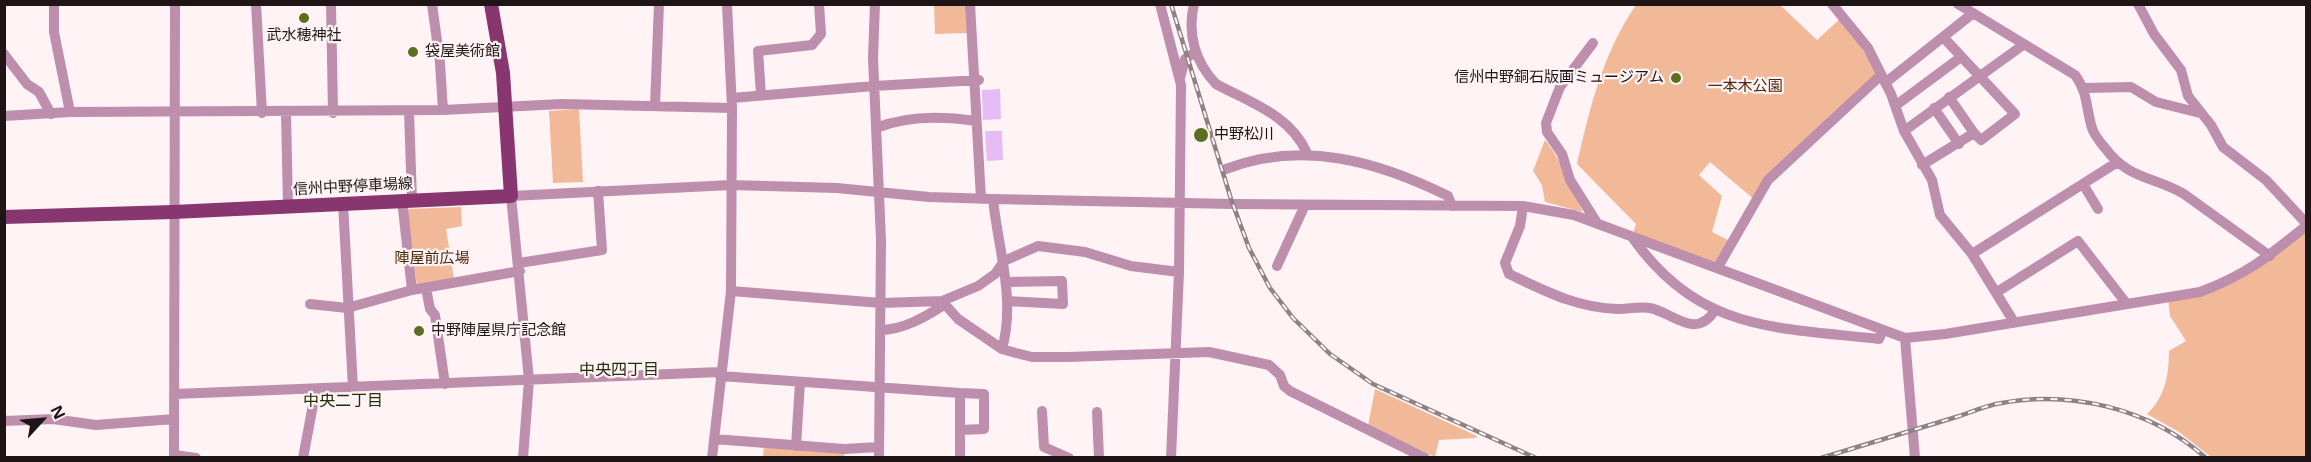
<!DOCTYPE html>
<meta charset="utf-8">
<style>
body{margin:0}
#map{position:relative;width:2311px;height:462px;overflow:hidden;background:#fff3f5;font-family:"Noto Sans",sans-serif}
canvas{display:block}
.frame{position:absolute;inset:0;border:6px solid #1f1517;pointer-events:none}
.north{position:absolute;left:12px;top:390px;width:60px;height:60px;-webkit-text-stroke:4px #fff3f5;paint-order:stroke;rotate:64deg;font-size:16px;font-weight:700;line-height:24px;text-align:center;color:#1f1517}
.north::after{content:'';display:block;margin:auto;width:21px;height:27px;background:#1f1517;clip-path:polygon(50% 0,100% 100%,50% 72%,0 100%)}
</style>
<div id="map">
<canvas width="2311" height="462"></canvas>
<div class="frame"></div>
<div class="north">N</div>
</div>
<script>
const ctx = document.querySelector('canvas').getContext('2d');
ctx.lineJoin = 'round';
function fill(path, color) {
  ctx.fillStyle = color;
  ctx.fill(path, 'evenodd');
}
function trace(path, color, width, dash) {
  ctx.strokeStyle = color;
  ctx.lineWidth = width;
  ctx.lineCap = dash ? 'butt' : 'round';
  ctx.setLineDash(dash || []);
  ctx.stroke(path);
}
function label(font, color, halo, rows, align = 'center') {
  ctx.font = font + ' "Noto Sans","Noto Sans JP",sans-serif';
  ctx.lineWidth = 4.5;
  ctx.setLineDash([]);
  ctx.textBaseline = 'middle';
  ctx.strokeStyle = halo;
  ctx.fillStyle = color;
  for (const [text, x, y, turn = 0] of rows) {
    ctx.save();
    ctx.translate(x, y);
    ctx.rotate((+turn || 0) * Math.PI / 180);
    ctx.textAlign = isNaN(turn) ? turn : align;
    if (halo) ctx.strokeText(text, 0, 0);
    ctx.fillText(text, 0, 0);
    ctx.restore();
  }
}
const green = new Path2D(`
 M1686,4L1780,5L1817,40L1842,17L1880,76L1777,170L1756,201L1710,162L1699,175L1722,196L1712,232L1732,242L1718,267L1632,237L1636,224L1577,164C1590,107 1603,53 1636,5Z
 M934,5H966L967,33L935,34Z
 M579,109L583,182L553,183L549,111Z
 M1545,140C1561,159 1572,190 1583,212L1545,202L1542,185L1533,171Z
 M461,207L462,226L446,229L454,279L417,286L407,209Z
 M2306,226V457H2211L2179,432L2147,414C2165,397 2169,375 2169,351L2186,341L2170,316L2168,298L2231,281Z
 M1375,389L1477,436L1476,438L1439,440L1435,457L1368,426Z
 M764,443L844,449V457L763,458Z`);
const water = new Path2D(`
 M1000,89L1001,119L983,120L982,90Z
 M985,131H1002L1003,160L987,161Z`);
const minor = new Path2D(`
 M54,4V32L70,112
 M256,4L262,113
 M331,4L333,113
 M432,4L440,63L443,110
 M875,4L873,58L881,240L879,458
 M970,4L981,199
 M1160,4L1181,85L1179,272L1171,458
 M1194,4C1187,34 1195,62 1216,84C1251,103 1290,115 1307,153
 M1832,4L1868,48L1891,94L1904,131L1932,180L1940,215L1972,254L2014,322
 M1958,4L2075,75C2088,92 2086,109 2092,128C2094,135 2100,142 2105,148C2129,180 2153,176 2184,194L2270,256
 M2138,4L2154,34L2181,70L2188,96L2211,125L2223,147L2266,180L2306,223
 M1593,43L1560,87L1546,123L1547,132L1562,154L1570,180L1597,223
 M4,54L27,84L39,92L51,114
 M1180,78L1185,59L1195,52
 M1885,83L1972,14
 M2085,88L2131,87L2156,102L2200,113
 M761,95L758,51L812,45L821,34L819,4
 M1949,97L1974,133
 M732,98L874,86L979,80
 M655,106L659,4
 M1895,106L1961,57
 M1934,108L1959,144
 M409,111L412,200
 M286,113L288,207
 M4,116L70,112L443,110L562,104L732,108
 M876,128C908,115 943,116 976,121
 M1904,131L2023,45
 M1922,165L1974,133L1981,140L2015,114L1944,38
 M1226,169C1303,140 1377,161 1448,196L1452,206
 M2083,184L2098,209
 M993,199C998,249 1016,299 1002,349
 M402,200L412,290
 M343,203L353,388
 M1523,206L1520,226L1505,263L1509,274C1545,291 1577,308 1618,309C1629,309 1640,306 1650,308C1672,312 1696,341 1715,310
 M1632,237C1699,332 1775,327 1879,339L1883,330
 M1972,254L2116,163
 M519,263L602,250L598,191
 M1277,266L1305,205
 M1718,267L1768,180L1880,76
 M1006,282L1062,281L1063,304L1007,301
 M426,288L430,309L435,315L445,384
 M731,291L881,303L942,301L958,319L1002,349L1016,353L1032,357H1068L1209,352L1269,365L1280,375L1284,386L1290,391L1425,458
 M1997,292L2078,241L2126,303
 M942,301L978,286L995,274L1004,261L1038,246L1085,252L1131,266L1179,272
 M310,304L347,308L412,290L520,271
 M880,330C903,330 925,317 944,305
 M1905,338L1915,458
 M720,376L960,393V458
 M960,393L984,394V429L960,430
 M175,394L720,372
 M1042,411L1044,447L1069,458
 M1097,412L1099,458
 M4,421L53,419L96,425L174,419
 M714,439L844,449L879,447
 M796,446L800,382
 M174,455L196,458
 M174,458L175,4
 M303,458L316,389
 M523,458L529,380L511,196L731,185L837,188L929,197L993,199L1233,204L1523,206L1574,215L1905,338L1945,334L2200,292C2246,275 2269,256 2306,226
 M712,458L731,291L732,108L727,4`);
const major = new Path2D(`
 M4,217L173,212L511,196L503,73L491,4`);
const rail = new Path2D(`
 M1171,4L1231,199L1249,248L1270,288L1293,318L1330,354L1373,384L1536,458
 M1821,458C1865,445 1909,431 1953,418C1967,414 1982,407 1996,404C2069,389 2150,408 2206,458`);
const markers = [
 [304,18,6,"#5a6f1f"],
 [413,52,6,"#5a6f1f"],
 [1676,78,6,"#5a6f1f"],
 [1201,135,8,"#5a6f1f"],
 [419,331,6,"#5a6f1f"]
];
const poiNames = [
 ["武水穂神社",304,36,"center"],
 ["袋屋美術館",425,52],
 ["信州中野銅石版画ミュージアム",1664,78,"right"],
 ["中野松川",1214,135],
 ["中野陣屋県庁記念館",431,331]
];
const parkNames = [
 ["一本木公園",1745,87],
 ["陣屋前広場",432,259]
];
const streetNames = [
 ["信州中野停車場線",353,187,-3]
];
const neighbourhoodNames = [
 ["中央四丁目",619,370],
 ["中央二丁目",343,401]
];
fill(green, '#f1b997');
fill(water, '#e6bbf6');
trace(minor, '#be8fad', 10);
trace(major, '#87366f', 14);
trace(rail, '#8d8284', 4.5);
trace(rail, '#fff3f5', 2, [7]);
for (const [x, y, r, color] of markers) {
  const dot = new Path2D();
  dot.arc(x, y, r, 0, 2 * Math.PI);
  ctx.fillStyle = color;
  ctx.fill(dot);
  trace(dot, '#fff3f5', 2);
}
label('15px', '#1f1517', '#fff3f5', poiNames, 'left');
label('15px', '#4e2506', '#fff3f5', parkNames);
label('15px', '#1f1517', '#fff3f5', streetNames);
label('16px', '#242e08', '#fff3f5', neighbourhoodNames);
</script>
